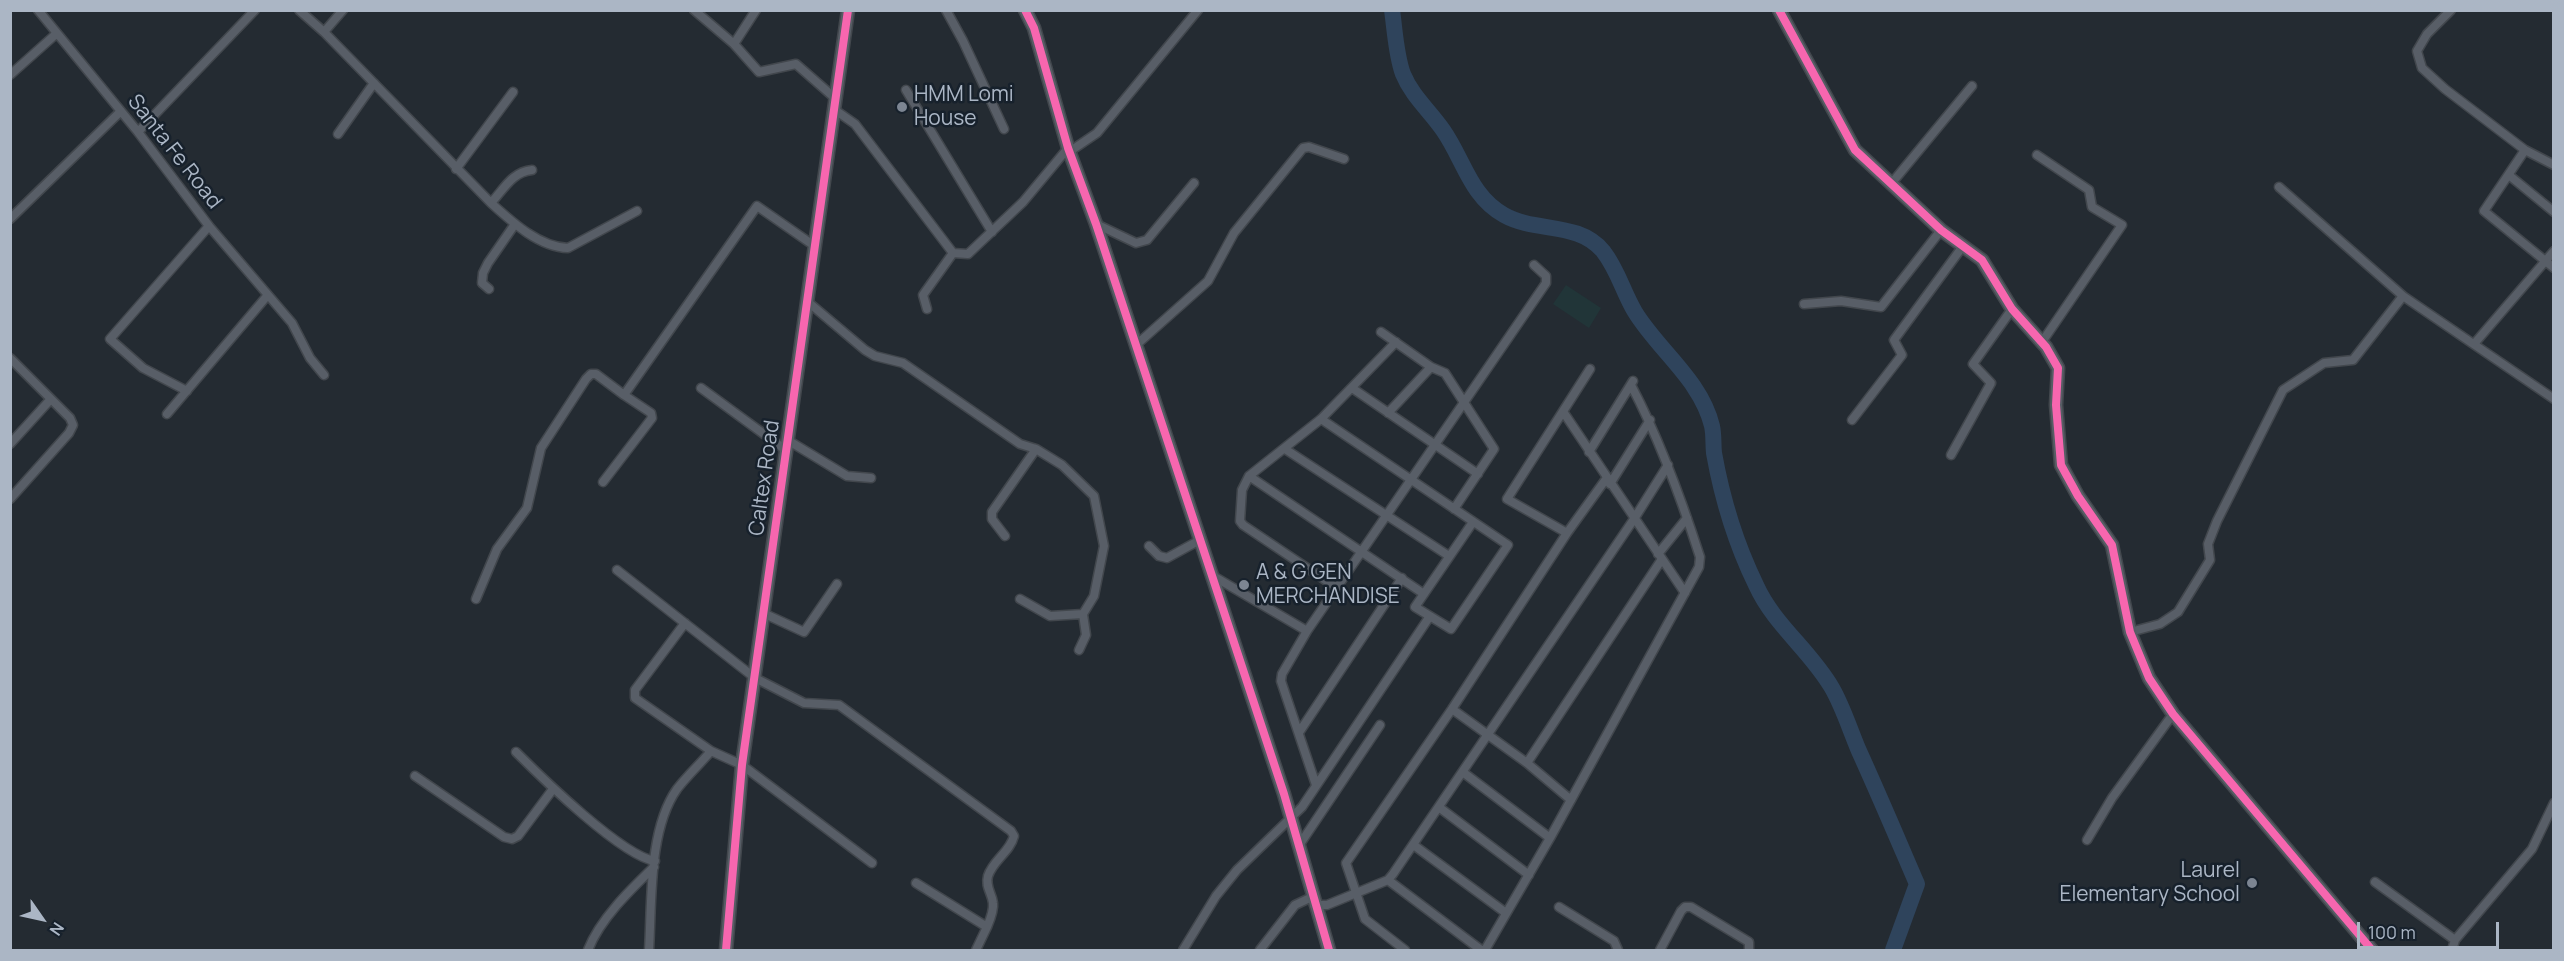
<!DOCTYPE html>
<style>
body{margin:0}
#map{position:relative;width:2564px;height:961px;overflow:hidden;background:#242b32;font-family:Manrope,sans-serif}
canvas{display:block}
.frame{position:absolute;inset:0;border:12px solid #abb6c5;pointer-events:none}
.north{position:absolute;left:12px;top:889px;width:60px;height:60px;-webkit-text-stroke:4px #17212c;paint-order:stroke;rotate:124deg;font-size:16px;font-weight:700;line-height:24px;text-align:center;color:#abb6c5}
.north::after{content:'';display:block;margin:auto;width:21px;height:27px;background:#abb6c5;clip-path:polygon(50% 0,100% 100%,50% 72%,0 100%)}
.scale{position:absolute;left:2357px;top:922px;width:142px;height:27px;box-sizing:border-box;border:3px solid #abb6c5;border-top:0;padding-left:8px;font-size:18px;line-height:21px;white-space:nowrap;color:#abb6c5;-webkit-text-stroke:4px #17212c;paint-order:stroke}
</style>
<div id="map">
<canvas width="2564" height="961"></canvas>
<div class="frame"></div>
<div class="north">N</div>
<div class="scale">100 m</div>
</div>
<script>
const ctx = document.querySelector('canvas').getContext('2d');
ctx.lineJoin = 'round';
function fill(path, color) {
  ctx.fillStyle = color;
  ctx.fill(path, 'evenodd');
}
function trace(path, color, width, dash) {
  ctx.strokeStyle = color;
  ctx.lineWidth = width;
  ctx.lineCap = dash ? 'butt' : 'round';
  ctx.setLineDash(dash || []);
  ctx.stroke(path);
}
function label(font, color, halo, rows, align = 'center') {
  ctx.font = font + ' Manrope,sans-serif';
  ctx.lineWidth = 5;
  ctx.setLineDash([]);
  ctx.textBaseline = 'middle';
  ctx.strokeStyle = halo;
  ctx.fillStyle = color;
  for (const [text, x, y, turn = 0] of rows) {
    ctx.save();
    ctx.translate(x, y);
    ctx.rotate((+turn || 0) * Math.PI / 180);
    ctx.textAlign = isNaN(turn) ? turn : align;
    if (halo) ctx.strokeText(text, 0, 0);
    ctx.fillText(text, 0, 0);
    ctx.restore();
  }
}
const green = new Path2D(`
 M1566,285L1601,308L1589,328L1553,304Z`);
const river = new Path2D(`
 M1392,10C1395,31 1396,55 1403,74C1412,96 1430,111 1443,130C1464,160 1470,196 1504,215C1536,233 1578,221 1603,251C1618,270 1623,292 1635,312C1659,351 1701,380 1712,426C1714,435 1713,444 1714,453C1722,498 1736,544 1756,585C1774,625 1810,650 1832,688C1843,707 1850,730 1859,751C1879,795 1898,840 1917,884L1893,950`);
const street = new Path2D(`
 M38,10L138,132L209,226L110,339L143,368L187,391
 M299,10L324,32L491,203C512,222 539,247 568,248L637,211
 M694,10L734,44L759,72L796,64L836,99
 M946,10L963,41L1004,129
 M2451,10L2427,34L2417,51L2422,68L2445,89L2525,150L2554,165
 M324,32L343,10
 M734,44L756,10
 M10,75L56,34
 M906,90L992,232
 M835,110L855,124L953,253L968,254L1023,202L1068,148
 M138,132L255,10
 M338,134L374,83
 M2525,150L2484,211L2554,268
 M1069,152L1097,133L1198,10
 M2037,155L2089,190L2092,207L2122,225L2042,342
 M456,169L513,92
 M2510,176L2554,212
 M1891,184L1972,86
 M2279,187L2403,296
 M491,203C504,189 512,172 532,170
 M10,219L121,111
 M1096,224L1136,243L1147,240L1194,183
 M209,226L292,323L310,358L324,375
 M489,289L482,283L483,273L488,263L515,224
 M808,302L865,350L875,356L903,363L1020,444L1036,449L1062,465L1094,496L1104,546L1094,596L1083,614L1086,635L1079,650
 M1804,304L1841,301L1881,307L1941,230
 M927,309L923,295L953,253
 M1381,332L1431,367L1445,373L1494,449L1454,509
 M2474,344L2554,251
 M1135,346L1208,281L1234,233L1303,148L1309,147L1344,159
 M10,358L70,418L73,425L69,433L10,499
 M701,388L787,451
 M1352,388L1478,474
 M1388,413L1431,367
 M1564,413L1685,593
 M167,414L267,296
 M1321,419L1508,545L1451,629L1415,607L1473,522
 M1852,420L1902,355L1894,340L1963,246
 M789,441L847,476L871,478
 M10,444L50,400
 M1285,449L1449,556
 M1589,452L1633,381
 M1951,455L1991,383L1973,364L2012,309
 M1249,476L1424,594
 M603,482L652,418L651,413L624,395
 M1610,484L1650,420
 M1567,533L1507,499L1590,369
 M1005,536L992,519V512L1036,449
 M1149,546L1159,556L1167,558L1200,540
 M1658,554L1687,518
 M617,570L755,678L804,703L839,705L1011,831L1014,836C1010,852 993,860 988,876C985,887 992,893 993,903C994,911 990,920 987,927
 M1213,576L1307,631
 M1337,588L1243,525L1240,521L1242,490L1249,476L1321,419L1396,342
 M476,599L497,549L527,508L541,448L586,379L591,374H596L624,395L757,206L816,247
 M1020,599L1050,616L1083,614
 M765,614L804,632L837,584
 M685,623L635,690V698L711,751L742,765L872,863
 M2130,632L2160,624L2178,612L2210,560L2208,544L2217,521L2283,390L2324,363L2353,360L2403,296L2554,399
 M1452,709L1527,763L1571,800
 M1300,731L1402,578
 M516,752C542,778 622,856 655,861
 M1527,763L1662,559
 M1464,773L1550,838
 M415,776L504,837L512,839L518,836L553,789
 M1316,785L1281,681L1282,674L1307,631L1546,283V276L1534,265
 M1440,808L1529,875
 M2087,840L2112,798L2173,714
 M1415,846L1506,913
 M1298,847L1380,725
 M1388,880L1481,950
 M2375,882L2455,940
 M916,883L987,927L976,950
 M1314,905H1327L1388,880L1393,874L1634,519L1668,465
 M1559,907L1614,941L1618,950
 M588,950C600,919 630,890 654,867
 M649,950C652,903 648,830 677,789C687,776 700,764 711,751
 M1183,950L1216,896L1237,870L1302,807L1430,616
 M1260,950L1295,905L1312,897
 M1405,950L1365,919L1346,863L1452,709L1567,533L1606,479
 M1485,950L1550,838L1699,567L1700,557C1681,498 1660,440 1631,385
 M1660,950L1681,911L1685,907H1691L1749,942V950
 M2452,950L2455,940L2532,849L2554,803`);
const secondary = new Path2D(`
 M1025,10L1034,28L1068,148L1096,224L1284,794L1329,950
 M1779,10L1855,150L1941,230L1982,260L2012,309L2046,347L2058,368L2056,405L2061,465L2078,496L2112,545L2130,632L2149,678L2173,714L2372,950
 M726,950L742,765L848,10`);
const cycleway = new Path2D(`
 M1025,10L1034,28L1068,148L1096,224L1284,794L1329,950
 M1779,10L1855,150L1941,230L1982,260L2012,309L2046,347L2058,368L2056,405L2061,465L2078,496L2112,545L2130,632L2149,678L2173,714L2372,950
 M726,950L742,765L848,10`);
const markers = [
 [902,107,6,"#7c8592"],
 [1244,585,6,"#7c8592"],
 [2252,883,6,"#7c8592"]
];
const poiNames = [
 ["HMM Lomi",914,95],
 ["House",914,119],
 ["A & G GEN",1256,573],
 ["MERCHANDISE",1256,597],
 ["Laurel",2240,871,"right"],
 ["Elementary School",2240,895,"right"]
];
const streetNames = [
 ["Santa Fe Road",174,152,52],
 ["Caltex Road",765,478,-82]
];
fill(green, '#213538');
trace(river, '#2f445c', 16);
trace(street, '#42474d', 11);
trace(secondary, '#42474d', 15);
trace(street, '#585e67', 8);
trace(secondary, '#575d65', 12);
trace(cycleway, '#f766af', 8);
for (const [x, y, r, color] of markers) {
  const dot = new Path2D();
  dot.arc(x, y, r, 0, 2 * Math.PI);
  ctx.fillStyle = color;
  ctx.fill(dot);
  trace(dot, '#17212c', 2);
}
label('21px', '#abb6c5', '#17212c', poiNames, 'left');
label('21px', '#abb6c5', '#17212c', streetNames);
</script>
